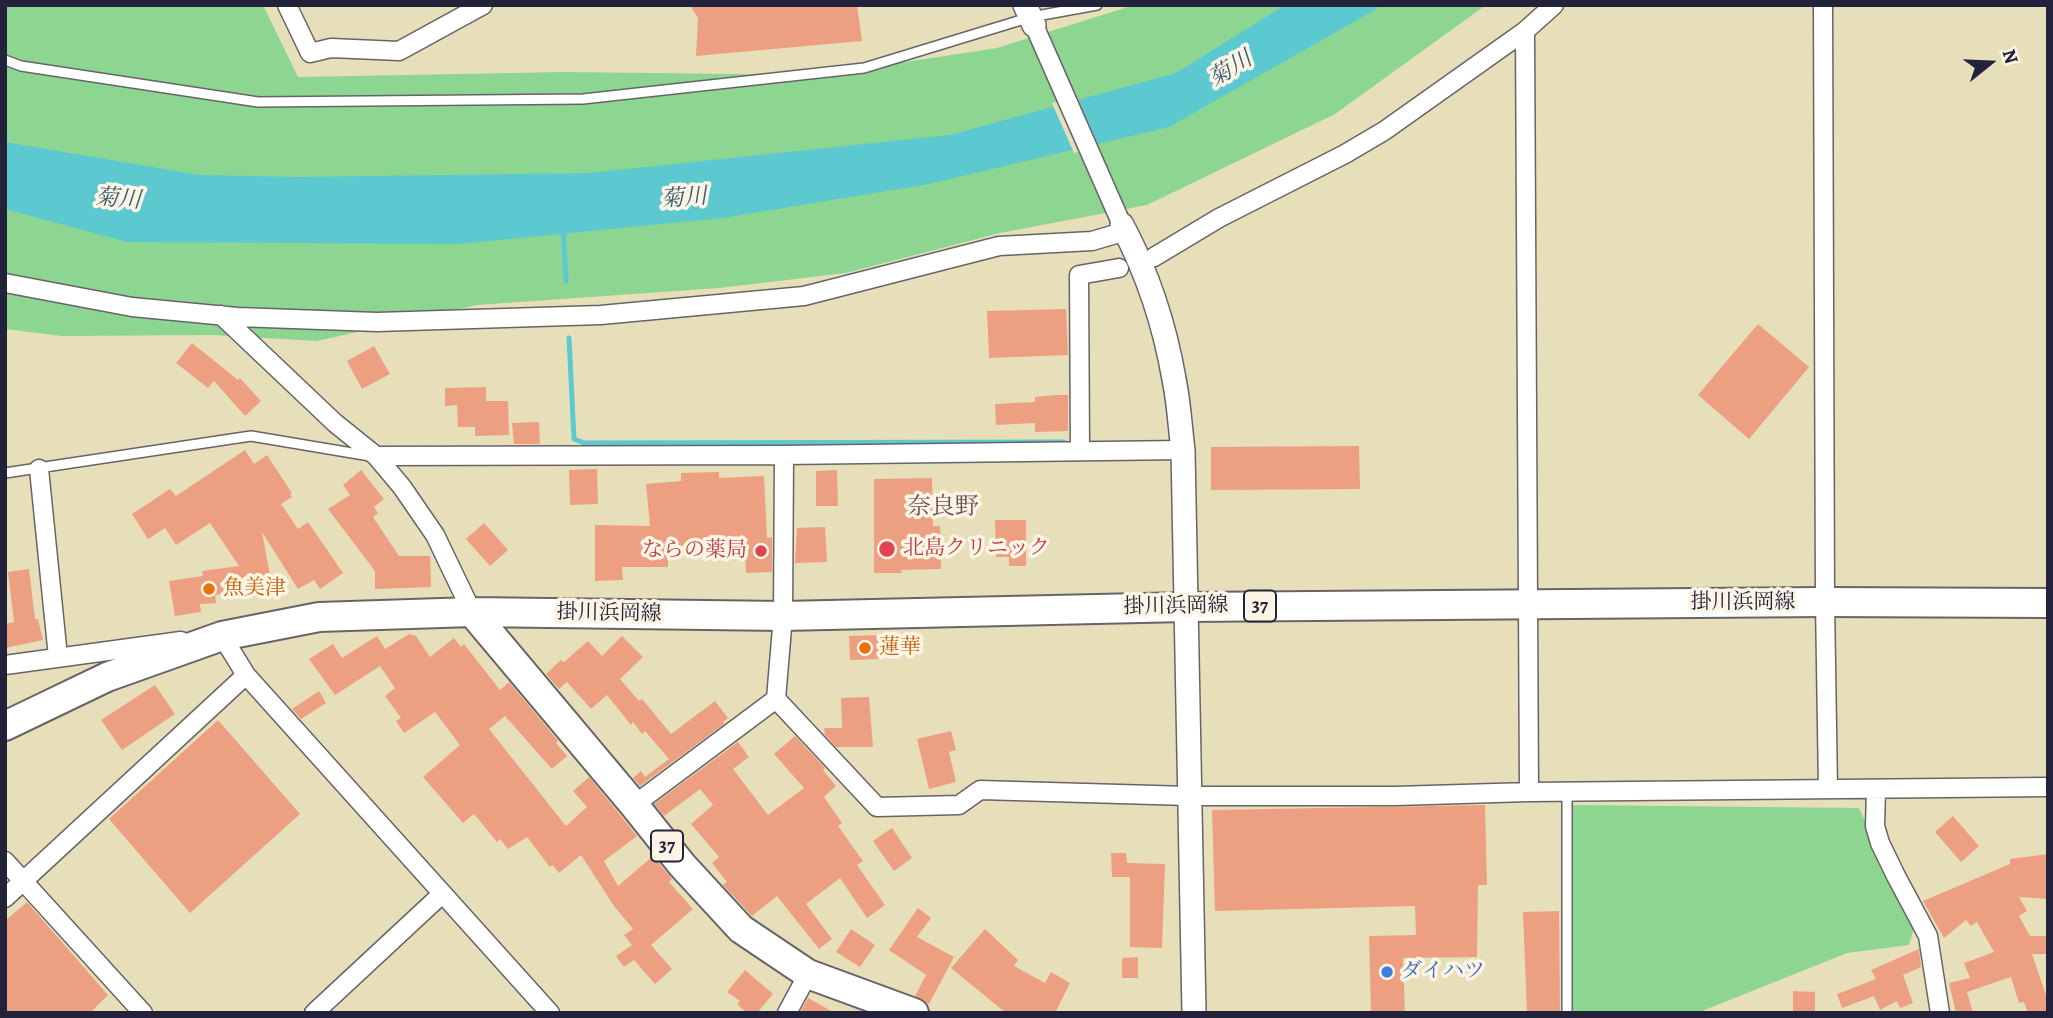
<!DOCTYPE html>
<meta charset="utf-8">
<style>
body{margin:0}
#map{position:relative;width:2053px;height:1018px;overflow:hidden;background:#e7dfb9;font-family:Alegreya,serif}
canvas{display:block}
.frame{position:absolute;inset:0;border:7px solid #22223b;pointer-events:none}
.north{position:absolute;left:1955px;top:28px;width:70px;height:70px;-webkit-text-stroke:5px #fcf5e5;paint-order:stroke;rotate:72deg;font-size:19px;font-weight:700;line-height:28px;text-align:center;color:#22223b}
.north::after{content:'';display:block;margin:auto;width:24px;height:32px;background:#22223b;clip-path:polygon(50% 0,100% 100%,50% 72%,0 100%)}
</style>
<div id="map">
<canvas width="2053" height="1018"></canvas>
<div class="frame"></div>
<div class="north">N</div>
</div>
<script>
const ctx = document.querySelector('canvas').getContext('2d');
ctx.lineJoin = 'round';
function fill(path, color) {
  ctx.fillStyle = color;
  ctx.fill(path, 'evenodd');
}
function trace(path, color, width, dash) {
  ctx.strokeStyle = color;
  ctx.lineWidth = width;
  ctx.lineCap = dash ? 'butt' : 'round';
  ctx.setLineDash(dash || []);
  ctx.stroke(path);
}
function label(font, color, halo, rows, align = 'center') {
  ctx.font = font + ' Alegreya,"Noto Serif JP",serif';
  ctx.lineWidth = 7;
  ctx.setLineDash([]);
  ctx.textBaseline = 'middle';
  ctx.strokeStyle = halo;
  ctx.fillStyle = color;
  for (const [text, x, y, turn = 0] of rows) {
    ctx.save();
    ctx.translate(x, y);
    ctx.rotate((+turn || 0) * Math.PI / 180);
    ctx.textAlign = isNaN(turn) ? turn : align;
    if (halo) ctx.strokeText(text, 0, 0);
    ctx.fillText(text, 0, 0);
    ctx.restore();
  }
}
const green = new Path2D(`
 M5,5H263L298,77L566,72L820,75L997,48L1134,5H1486L1335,114L1147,205L1000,233L846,273L719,288L477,305L317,341L212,335L62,336L5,329Z
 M1573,805L1859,808L1914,928L1909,945L1847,953L1697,1013H1572Z`);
const water = new Path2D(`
 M1285,5H1380L1373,11L1169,127L929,184L723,218L459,244L127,242L5,209V142L200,175L300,177L589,173L950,135L1176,73Z`);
const pier = new Path2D(`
 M1077,97L1099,147L1074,153L1052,103Z`);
const stream = new Path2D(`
 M563,228L566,281
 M569,338L574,439L584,443L1064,442`);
const building = new Path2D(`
 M690,5H857L862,41L696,56L698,18Z
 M1066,309L1068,355L989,358L987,311Z
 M1758,324L1809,367L1749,439L1698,395Z
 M192,343L238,380L240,378L261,401L245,416L214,381L208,388L176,363Z
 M374,346L390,374L362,389L347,361Z
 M486,387V401H508L509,435L475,436V427H458L457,405L445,406V388Z
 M1055,395H1068V431L1035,432V423L996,425L995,404L1035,402V397Z
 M539,422L540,444H514L512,423Z
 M1359,446L1360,489L1211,490V447Z
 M245,450L254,464L267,455L292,493L290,494L292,497L281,504L298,529L308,522L343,573L320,589L314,580L298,589L262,532L272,586L215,595L216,603L200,604L201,612L175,616L169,581L203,576L202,571L239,566L210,523L176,545L165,528L148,539L132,514L170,489L176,496Z
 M597,469L598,504L570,505L569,470Z
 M361,470L384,499L374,507L378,513L373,517L399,556H430L431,587L375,589V571L328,509L350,495L343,485Z
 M837,470L838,506H816V471Z
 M719,472V478L764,476L767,538L772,537V572L746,573L745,543L668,546V567H622L623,580L595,581V525L650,526L646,484L681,481V473Z
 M932,478L933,526H940L941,569L901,570L902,573H874V479Z
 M995,520H1026V566H1009V557H996Z
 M484,523L508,550L490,566L466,539Z
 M825,527L827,562L795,563L797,528Z
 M29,569L35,619H38L43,640L5,648V624L14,622L8,572Z
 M409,634L416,636L430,657L454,638L461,647L464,644L500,690L509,682L549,730L558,741L556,743L567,756L552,769L505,716L489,729L566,826L587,807L573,791L589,777L621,816L637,836L604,861L618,886L653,856L672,879L669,882L693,909L651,945L672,969L655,984L634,960L624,967L616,956L632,945L624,935L633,929L614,906L581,855L559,873L553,865L550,867L527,837L508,849L500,839L497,842L474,814L463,823L423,777L460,745L435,712L404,733L396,721L401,718L385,696L395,688L380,666L335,695L309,659L333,644L342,658L377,636L385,649Z
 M881,635L882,659L850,660L849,636Z
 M622,636L643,657L620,679L639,701L642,699L671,734L715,701L728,718L723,722L724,724L640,786L633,778L641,771L645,777L669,759L645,731L642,734L633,722L631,725L607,695L591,709L567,682L559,689L546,674L561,660L564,662L588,641L602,656Z
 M155,685L175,714L122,750L101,720Z
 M319,691L326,703L301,719L292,709Z
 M869,697L873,747H836L825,735L824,728H842L841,698Z
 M218,720L300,814L190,913L109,819Z
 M951,731L956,750L949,752L956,782L929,789L917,739Z
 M795,736L825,768L823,770L836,786L824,797L842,823L838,826L863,861L857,865L885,905L867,918L840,878L806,904L832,939L819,949L777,896L752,916L723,885L727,882L712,863L719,857L691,824L713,805L700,789L664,816L654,804L738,742L749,757L733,769L768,815L804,788L774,754Z
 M1485,805L1487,885H1478L1477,957L1403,958L1405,1013H1371L1369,936L1416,935L1415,906L1215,911L1212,810Z
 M1953,816L1979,846L1961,862L1935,832Z
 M892,828L912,858L894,871L873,841Z
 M1111,853H1126L1127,863L1165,864L1162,948L1130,947V877H1112Z
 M2048,854V899L2019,897L2027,911L2019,916L2030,936H2048V954H2032L2048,1001V1013H2028L2024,1002L2019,1003L2011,977L1967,992L1973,1013H1956L1949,983L1970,978L1964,963L1994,952L1977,922L1971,926L1966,920L1944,938L1923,901L2010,864V859Z
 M27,902L108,995L90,1013H5V921Z
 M918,908L931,918L917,937L954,957L929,1004L915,996L926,975L889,950Z
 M1559,911L1560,1013H1527L1523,912Z
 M851,929L875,945L860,967L836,952Z
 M985,929L1018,960L1014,966L1045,983L1051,972L1070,983L1055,1013H1006L951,968Z
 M1919,949L1921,967L1903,975L1913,1003L1900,1008L1897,1001L1880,1010L1874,996L1842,1008L1837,994L1876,979L1871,970Z
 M1138,957V978H1122V958Z
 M745,970L773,994L757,1013H747L737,1004L740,1001L727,992Z
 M1793,991L1815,992V1013H1793Z
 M808,998L835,1013H800Z`);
const service = new Path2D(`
 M5,60L21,66L258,102L583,99L864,68L1031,17L1097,5
 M5,473L251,436L370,456
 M1567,792V1013`);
const minor = new Path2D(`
 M287,5L310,53L331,48L399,51L483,5
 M1823,5L1825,602L1828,789
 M1034,25L1122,225
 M1525,31L1529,792
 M1154,257L1219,218L1345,154L1384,131L1525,31L1554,5
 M5,283L132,307L237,317L377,322L601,315L804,296L999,246L1092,241L1126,231
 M221,315L335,423L376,456L402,487L435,535L472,612
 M1080,451L1079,275L1119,268
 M376,456L784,455L1183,450
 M39,469L58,657
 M215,637L222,636L246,675L550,1013
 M5,665L181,641
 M776,699L877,807L959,805L980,790L1189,796H1395L1529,792L2048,787
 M1876,790L1875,826L1880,843L1896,876L1928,936L1940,1013
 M634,805L776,699L783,616L784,455
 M5,861L143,1013
 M5,898L246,675
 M314,1013L442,894
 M787,1013L808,974`);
const tertiary = new Path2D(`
 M1025,5L1034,25
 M1122,225C1147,272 1165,327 1174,379C1179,403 1180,427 1183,450L1194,1013`);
const primary = new Path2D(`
 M472,612L634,805L682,865L741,929L808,974L914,1013
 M5,726L107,677L222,636L319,617L472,612L783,616L1186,607L1825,602L2048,603`);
const markers = [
 [887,549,9,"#e0444e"],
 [761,551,7,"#e0444e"],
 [209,589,7,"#e8710a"],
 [865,648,7,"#e8710a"],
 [1387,972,7,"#3f7fe0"]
];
const shields = [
 [1260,606,32],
 [667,846,32]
];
const shieldNames = [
 ["37",1260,606],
 ["37",667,846]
];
const healthNames = [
 ["北島クリニック",903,549],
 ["ならの薬局",747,551,"right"]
];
const foodNames = [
 ["魚美津",223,589],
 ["蓮華",879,648]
];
const streetNames = [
 ["掛川浜岡線",1743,603],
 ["掛川浜岡線",1176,607,-1],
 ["掛川浜岡線",609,614,1]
];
const shopNames = [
 ["ダイハツ",1401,972]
];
const waterNames = [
 ["菊川",1231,70,-32],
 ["菊川",684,199,-5],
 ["菊川",118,200,4]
];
const quarterNames = [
 ["奈良野",943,508]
];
fill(green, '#8cd691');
fill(water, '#5cc9d0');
fill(pier, '#e7dfb9');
trace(stream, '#5cc9d0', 5);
fill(building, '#eda081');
trace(service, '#676467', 12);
trace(minor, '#676467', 21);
trace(tertiary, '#676467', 26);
trace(primary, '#676467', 32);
trace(service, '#fff', 9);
trace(minor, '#fff', 18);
trace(tertiary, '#fff', 23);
trace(primary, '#fff', 28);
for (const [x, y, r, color] of markers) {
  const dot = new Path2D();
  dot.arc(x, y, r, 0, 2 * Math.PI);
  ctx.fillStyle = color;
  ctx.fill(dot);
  trace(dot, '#fcf5e5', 2.5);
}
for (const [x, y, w] of shields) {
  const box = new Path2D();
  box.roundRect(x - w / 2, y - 15.5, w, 31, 5);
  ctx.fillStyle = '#fcf5e5';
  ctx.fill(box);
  trace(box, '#22223b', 2);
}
label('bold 19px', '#22223b', null, shieldNames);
label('21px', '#be3a42', '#fcf5e5', healthNames, 'left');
label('21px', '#c56008', '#fcf5e5', foodNames, 'left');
label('21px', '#22223b', '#fcf5e5', streetNames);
label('21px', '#366cbe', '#fcf5e5', shopNames, 'left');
label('italic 23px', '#365c6f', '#fcf5e5', waterNames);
label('24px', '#694e54', '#fcf5e5', quarterNames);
</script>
